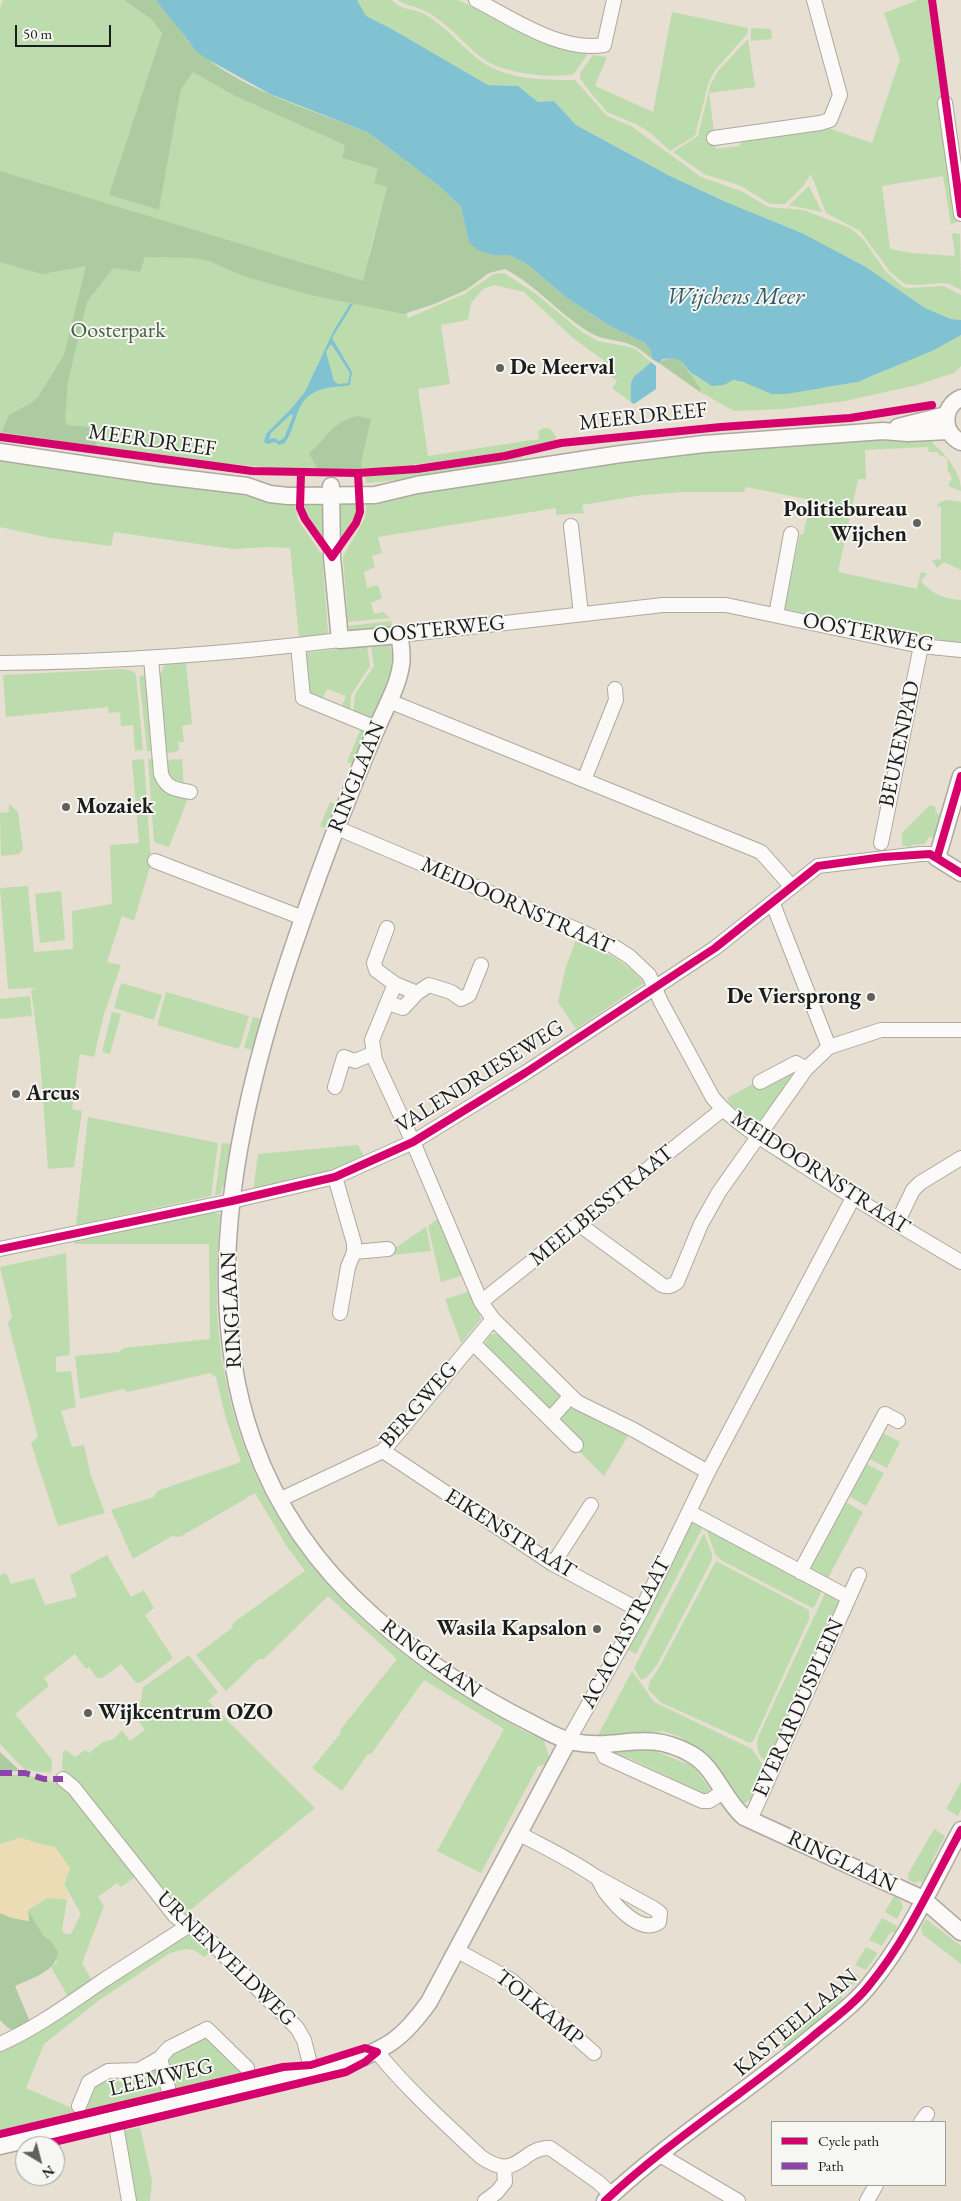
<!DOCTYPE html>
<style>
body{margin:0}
#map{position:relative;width:961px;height:2201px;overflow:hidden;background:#e7dfd1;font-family:"EB Garamond",serif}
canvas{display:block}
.legend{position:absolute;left:771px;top:2121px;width:175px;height:65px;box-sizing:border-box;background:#f6f6f2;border:1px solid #9f9f9c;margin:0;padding:6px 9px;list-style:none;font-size:15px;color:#1c1c1c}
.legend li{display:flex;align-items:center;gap:10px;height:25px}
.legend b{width:25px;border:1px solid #9f9f9c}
.north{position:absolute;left:15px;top:2136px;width:50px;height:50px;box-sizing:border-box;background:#f6f6f2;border:1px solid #9f9f9c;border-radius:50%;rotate:143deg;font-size:14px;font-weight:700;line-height:20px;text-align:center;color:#1c1c1c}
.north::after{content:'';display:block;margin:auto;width:18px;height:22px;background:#63605b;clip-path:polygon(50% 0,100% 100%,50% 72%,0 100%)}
.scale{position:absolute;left:15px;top:25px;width:96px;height:22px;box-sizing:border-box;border:2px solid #1c1c1c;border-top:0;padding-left:6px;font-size:15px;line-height:18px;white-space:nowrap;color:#1c1c1c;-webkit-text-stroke:4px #f6f6f2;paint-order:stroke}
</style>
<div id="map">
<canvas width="961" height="2201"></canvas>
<ul class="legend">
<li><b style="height:6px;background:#d6006c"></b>Cycle path</li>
<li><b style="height:6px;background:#8e44ad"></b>Path</li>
</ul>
<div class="north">N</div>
<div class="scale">50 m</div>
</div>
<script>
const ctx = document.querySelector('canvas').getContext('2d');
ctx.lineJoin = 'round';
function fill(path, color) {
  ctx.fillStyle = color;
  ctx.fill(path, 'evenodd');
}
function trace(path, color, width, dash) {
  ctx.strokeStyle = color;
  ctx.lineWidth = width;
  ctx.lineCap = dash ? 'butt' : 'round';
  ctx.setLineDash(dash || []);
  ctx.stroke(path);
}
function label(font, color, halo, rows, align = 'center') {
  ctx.font = font + ' "EB Garamond",serif';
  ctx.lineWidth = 4;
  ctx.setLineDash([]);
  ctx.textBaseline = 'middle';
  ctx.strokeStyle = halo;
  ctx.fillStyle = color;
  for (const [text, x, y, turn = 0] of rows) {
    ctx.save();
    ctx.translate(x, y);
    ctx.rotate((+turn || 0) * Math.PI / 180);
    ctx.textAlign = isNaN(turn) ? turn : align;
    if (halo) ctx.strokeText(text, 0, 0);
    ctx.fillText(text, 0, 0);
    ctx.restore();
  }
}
const green = new Path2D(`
 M3,0H124L151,19L162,33L110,195L159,210L181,89L192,71L235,96L346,145L342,158L378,169L387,187L369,255L398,288L408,318L464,294L494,274L504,273L536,294L582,332L598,341L634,348L651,362C631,381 630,372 631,402L612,388L617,381L609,375L614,368L573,338L524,292L494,285L483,289L471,303L468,320L441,325L450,384L418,389L428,456L539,439L538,431L544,428L550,429L556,436V440L512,451L430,463L365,469L295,470L201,461L0,433V8Z
 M357,0H392C401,11 415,8 426,15C448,28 464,50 485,64C512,80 545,80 575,80L607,116L631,126L701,177L741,191L768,207L804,210L850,228L864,240L885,271L903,287L910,288L944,286L961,295V320L951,319L925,308L866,267L802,233L726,202L670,176L576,125L554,101L538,102L518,86L488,85L390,28L365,16Z
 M397,0H458L517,28L589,52L574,74C552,79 503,73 485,60C465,46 450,25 429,13C419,7 407,6 397,0Z
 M918,0H928L958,221L951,225L943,176L882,186L890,249L911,253L955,256L952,233L960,234L961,290L949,284L942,283L918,285L905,284L891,273L860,231L826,213L811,174L803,186L785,204H770L741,186L704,174L673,152L698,136L710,86L718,71L748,39L755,87L709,93L716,149L739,146L744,138L825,127L872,143L900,59L884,13Z
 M672,12L748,28L747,34L716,69L709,81L695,136L670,151L652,134L636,124L607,112L590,92L580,78V73L593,55L607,57L595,86L653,112Z
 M751,28L771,29L772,39L751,41Z
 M809,186L822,212L789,205Z
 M961,335V366L954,373L917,385L845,401L784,409L734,411L700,392L701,389L689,375L690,372C706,382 713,391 733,380L786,394L813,388L830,387L858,382L874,376Z
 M930,436C933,447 941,449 947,458C955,468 961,479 961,491L948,486L952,478L948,471L947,458L939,455L938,452H929L928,447L865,450L866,479H858L838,572L917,589L921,572L927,574L921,581C931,594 945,599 961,600V643L906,635L784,609L800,534L803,535L811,500L746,487L744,492H684L643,495L582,505L584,513L556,515V508L378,537L382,553L372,556L375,567L364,572L367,588L377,585L379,587L382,598L371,603L374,614L383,612L390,618L348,622L343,557L365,518L367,498L523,475L524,479L552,474V471L671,454Z
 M522,456L523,458L503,462V466L440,476L366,483L365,476L445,469Z
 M0,461L195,489L294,500L298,520L322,555L328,632L326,635L299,637L290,548L269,547L233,549L114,532L111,546L50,538L0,527Z
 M302,499L321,502L323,505L324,542L305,515Z
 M358,499L357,517L338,545V508L346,500Z
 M948,500L961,502V570L944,562L937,568L932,560L941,559V507L937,506L940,502Z
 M391,621L393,630L351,631L347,626Z
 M389,644L393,657H396V663L374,722L353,714L355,694L374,666L371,645Z
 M367,646L370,666L351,695L350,714L341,708L346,696L327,689L321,702L309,696L303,653Z
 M186,662L192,724L182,726L184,742H178L179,749L176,752L166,753L158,674L161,673L165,665Z
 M123,669L132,671L136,674L143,750L135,751L133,725L121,726L120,712L109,713L108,707L6,717L3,675Z
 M148,675L155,751H147L139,676Z
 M362,726L371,729L357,766L347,762Z
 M144,759L151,863L134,921L122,916L107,962L121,965L104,1014L94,1057L80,1054L72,1109L82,1111L74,1167L48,1169L40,1057L31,990L37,988L8,989L0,888L28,886L34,952L73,949L72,911L112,904L110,845L139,843L132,760Z
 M148,759H155C158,791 156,794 190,793L169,847L154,842Z
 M182,759L184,787L169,780L165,760Z
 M330,802L341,806L330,830L320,826Z
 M9,804L18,812L23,849L19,854L1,856L0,813L9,812Z
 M930,805L936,807L935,812L940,815L934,838L929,837L925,844L912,845L909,848L908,846H902V833Z
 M61,891L65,940L40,943L35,894Z
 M576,939C602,951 626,960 644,983L576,1029L558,1002L565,970Z
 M121,983L162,995L154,1020L114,1008Z
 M166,992L249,1016L239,1049L157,1025Z
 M30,996L32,1016L0,1019V999Z
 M112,1012L121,1014L110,1054L102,1052Z
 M253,1017L262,1019L253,1050L244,1048Z
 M800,1069L766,1115L757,1123L731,1105L727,1098L758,1081Z
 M88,1117L218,1143L211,1196L76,1225Z
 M222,1143L232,1144L226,1187H222L221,1194L215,1195Z
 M358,1145L365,1159L333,1171L253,1191L258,1154Z
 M208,1212L220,1214C216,1268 214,1323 225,1376C259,1557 388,1661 544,1741L549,1757L545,1765L538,1766L481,1873L437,1851L504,1729L424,1680L372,1753L367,1755L342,1791L312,1768L340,1734L341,1729L397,1659L328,1596L264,1659H259L226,1691L196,1655L232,1628L233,1623L305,1571L286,1545L255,1493L180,1537L172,1536L133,1559L111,1510L154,1497L157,1491L241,1462L226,1419L216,1377L210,1373L128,1392L123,1389L80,1399L75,1356L119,1352L124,1348L210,1339L209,1244H74L76,1239Z
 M440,1217L464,1275L441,1282L428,1226Z
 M426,1227L431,1251L392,1255V1250Z
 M66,1253L70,1355L56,1357V1372L71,1371L76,1407L61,1411L72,1447L84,1445L90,1473L105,1513L58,1526L31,1443L38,1437L8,1323L12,1317L0,1267Z
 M471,1291L481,1311L479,1312L481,1319L461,1343L445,1299Z
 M495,1334L503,1337L563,1396L550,1410L484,1346L489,1335Z
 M571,1404L629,1434L604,1476L578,1450L583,1444L558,1418Z
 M880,1433H883L900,1442L887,1468L866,1457Z
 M863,1462L884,1473L866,1506L847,1495Z
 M842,1503H847L863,1512L827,1580L811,1571L810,1566Z
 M690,1523H696L703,1527L636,1654L626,1649Z
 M706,1528L823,1589L814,1607L812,1608L721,1560L715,1554Z
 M704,1533L712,1554V1560L657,1665L647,1677L641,1680L634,1668Z
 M107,1555L131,1597L144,1590L154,1608L145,1615L173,1658L142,1682L136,1683L121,1664L101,1679L99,1677L97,1678L89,1667L86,1669L75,1654L44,1678L49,1686L15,1714L52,1760L51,1773L25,1770L0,1744V1575L6,1573L11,1584L34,1578L45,1605L77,1597L70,1575Z
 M716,1561L809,1610V1619L757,1733L754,1740L750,1743L660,1702L648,1689L650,1681L659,1668Z
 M826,1591L835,1596L840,1606L769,1763C758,1758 756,1748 758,1737Z
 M189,1655L218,1692L208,1701L315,1808L183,1916L65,1774L62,1768L63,1752L66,1750L75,1757L85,1750L89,1753L103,1742L114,1739L122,1730L130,1741L145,1730L133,1713L140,1707L143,1687Z
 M632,1671L654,1702L752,1749L766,1770L752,1801L748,1800L743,1805L707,1755L680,1737L663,1731L597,1737Z
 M651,1749L682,1762L691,1764L709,1787L710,1792L703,1793L702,1796L691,1792L688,1786L629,1758L623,1761L613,1756L614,1752Z
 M23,1774L61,1784L70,1790L136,1876L121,1887L117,1883L98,1897L104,1906L82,1963L94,1984L70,2000L51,1967L57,1962L51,1941L44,1938L28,1910L49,1897L67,1900L62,1930L65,1934H71L81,1914L64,1884L70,1869L55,1847L40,1845L21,1838L0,1844V1776Z
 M961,1782V1809L958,1816L946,1809Z
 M934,1829L945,1836L932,1861L933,1867L922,1883L919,1881L915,1883L909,1880L908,1874Z
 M894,1896L901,1901L903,1907L897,1919L885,1912Z
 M882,1918L897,1926L896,1931L889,1934L882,1946L869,1940Z
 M926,1919L961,1946V1964L922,1934L921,1927Z
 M189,1935L195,1936L214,1950L204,1957L194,1950L185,1949L170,1953L98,2001L44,2044L26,2088L80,2112L0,2132V2048L182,1937Z
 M866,1947L878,1953L866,1970L855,1965Z
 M850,1971L860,1977L848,1991L842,1985Z
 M836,1992L845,2000L786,2049L782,2044L813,2017Z
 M209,2037L247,2074L173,2091L167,2056L197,2039Z
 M153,2069L156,2071L164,2093L83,2112L93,2086L108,2077C125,2089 137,2076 153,2069Z
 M140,2127L152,2181L150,2201H135L122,2131Z`);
const forest = new Path2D(`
 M124,0H156C173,15 182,39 200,53C245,91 312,110 367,132L438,185L461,207L469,241L493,255H509L527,264L567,298L610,326L645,343L651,351L652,359C644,352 636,346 626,343C613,339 601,340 589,332C559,314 536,285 505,269L489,273L466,290L434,304L404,314L310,295L243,276L209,261L195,258L145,257L140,272L113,268L87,302L68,381L65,417L66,424C78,428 90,423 98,435L96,446L2,432L9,415L31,403L38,397L64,355L86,266L42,274L0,262V171L363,281L387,187L374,183L378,169L342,158L345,145L235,96L193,72L181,89L159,210L109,195L162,33L151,19Z
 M675,357L682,362L701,389L700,392L659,363L663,360Z
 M357,416L371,419L361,462L362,469H317L309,453C329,437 330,423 357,416Z
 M0,1751V1752L20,1771L0,1772Z
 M28,1910L44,1937L51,1941L58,1952C56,1972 32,1978 15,1986L31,2024L18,2031L8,2028L0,2020V1913L12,1918L29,1921Z`);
const sand = new Path2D(`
 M17,1838C24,1838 45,1846 55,1847L70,1868L64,1884L69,1897L67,1900C47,1896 44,1898 28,1910L29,1921L12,1918L0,1913V1844H7Z`);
const water = new Path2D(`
 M156,0H357L366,16L390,28L488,85L518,86L538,102L554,101L576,125L670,176L726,202L802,233L866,267L925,308L951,319L961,320V335L934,350L858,382L786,394H772L743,382L733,380L724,385L712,386L690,372L682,362L675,358L663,359L659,363L652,359L651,351L645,343L610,326L567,298L527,264L509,255H493L478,250L469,242L461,207L438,185L378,140L367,132L270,94L207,59L197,52Z
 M350,304H353L332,338L352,372L350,385C343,387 335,386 327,388C293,395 300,420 285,443L279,445L275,442L268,444L264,442L266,434L291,409L305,392L334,330ZM330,345H332L350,373L348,383L338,384L334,381L326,352ZM291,414L293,416L284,438L279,441L275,438L269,439L271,433Z
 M651,362L656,366V389L634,404L631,402C630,372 631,381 651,362Z`);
const minor = new Path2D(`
 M476,0C513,19 560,52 604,45L614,0
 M945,103L961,214
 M714,138L820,123L830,120L840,95L814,0
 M571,526L581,614
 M776,615L791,534
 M400,635L663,605H726L921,646L961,650
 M298,645L303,698L376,728
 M151,658L161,774C167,789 175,789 190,792
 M0,663C114,662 227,654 340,640
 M389,701L761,852L792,887
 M584,780L616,700L615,689
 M337,828L578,930L613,946L630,957L649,975L661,1002L713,1098C735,1124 767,1142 795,1160C850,1196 905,1229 961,1262
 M881,843L921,646
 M155,861L303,918
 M773,904L829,1047
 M387,928L374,963L376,970L395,984
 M417,993L395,984L372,1040L375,1060L413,1142L481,1302L493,1319L577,1402L634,1430L708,1472
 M388,1003L403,1008L417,993L429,985L451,992L461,999L469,995L481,965
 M760,1082L796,1063L806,1069
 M335,1087L344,1057L355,1061L374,1053
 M335,1177L354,1243V1252L348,1267L340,1313
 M897,1223L913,1190L920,1183L961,1158
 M580,1225L662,1285C668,1288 672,1286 677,1282L701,1224L719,1192L806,1069L829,1047L881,1030H961
 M0,1249L232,1201L335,1177L413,1142L525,1073L715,948L818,866L920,854H930L937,858
 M354,1252L388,1249
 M481,1302L723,1109
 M473,1343L576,1445
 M550,1419L570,1397
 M383,1451L553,1564L641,1611
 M279,1500L383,1451L493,1319
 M689,1512L848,1597
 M553,1564L591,1505
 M800,1572L885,1414L898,1421
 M568,1741L641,1611L708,1472L853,1198
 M599,1744L605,1757L702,1801H709L723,1792
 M63,1779L74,1788L175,1916L188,1926L203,1934L297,2028L304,2040L312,2072
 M750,1820L859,1575
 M518,1833C544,1847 572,1860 596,1877C600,1880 602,1888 606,1893C616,1906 641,1935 659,1922L660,1913L653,1908L598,1878
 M456,1950L511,1980L594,2053
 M0,2044C38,2027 70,2003 104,1980C132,1962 160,1944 188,1926
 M377,2052C408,2090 445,2123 481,2157C519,2183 520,2147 550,2148L598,2182L612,2195
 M160,2058L173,2106
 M79,2106L89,2082L108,2071L139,2070L160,2058L169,2048L207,2029L247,2068
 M115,2119L129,2201
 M921,2122L927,2114
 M660,2155L738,2201
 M485,2201L497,2192L505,2182L504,2167
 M867,2201L876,2185`);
const tertiary = new Path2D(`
 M961,398C941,407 942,433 961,442
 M898,427L946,415
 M0,452L155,475L247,486L270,494L288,496L375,495L417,485L621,454L704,444L883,431L908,433L949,431
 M331,486L332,557L340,640L400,635C400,645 403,655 401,665C398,687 385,708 377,728C361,764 347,802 332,839C237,1091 136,1406 372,1615C421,1659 474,1695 533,1724C546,1731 560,1739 574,1742C619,1751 645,1728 691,1754C715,1767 723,1799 744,1817L923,1899L961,1932
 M961,776L937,858L961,873
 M0,2146L344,2065C388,2047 401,2041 429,2002L568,1741
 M605,2201C669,2141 745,2093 812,2037C832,2020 855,2004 871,1983C908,1938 933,1881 961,1830`);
const quiet = new Path2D(`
 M0,1773H25L44,1779H63`);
const cycleway = new Path2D(`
 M932,0L961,214
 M0,437L252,471L358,473L417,469L505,456L561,443L721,427L850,418L932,405
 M301,473L300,508L305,519L332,557L356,523L360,512L358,473
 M937,858L961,776
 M0,1249L232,1201L335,1177L413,1142L525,1073L715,948L818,866L883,857L930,854L961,873
 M0,2134L283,2067L311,2065L365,2048L377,2052L365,2062L346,2072L37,2146
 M605,2201C669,2141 745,2093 812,2037C832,2020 855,2004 871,1983C908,1938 933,1881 961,1830`);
const markers = [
 [500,368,5,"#63605b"],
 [917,523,5,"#63605b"],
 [66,807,5,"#63605b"],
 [871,997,5,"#63605b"],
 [16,1094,5,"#63605b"],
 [597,1629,5,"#63605b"],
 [88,1713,5,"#63605b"]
];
const parkNames = [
 ["Oosterpark",118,331]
];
const poiNames = [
 ["De Meerval",510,368],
 ["Politiebureau",907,510,"right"],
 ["Wijchen",907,535,"right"],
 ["Mozaiek",76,807],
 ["De Viersprong",861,997,"right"],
 ["Arcus",26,1094],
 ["Wasila Kapsalon",587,1629,"right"],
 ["Wijkcentrum OZO",98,1713]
];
const streetNames = [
 ["MEERDREEF",643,417,-6],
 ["MEERDREEF",152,441,8],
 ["OOSTERWEG",439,630,-6],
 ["OOSTERWEG",868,633,11],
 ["BEUKENPAD",900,744,-78],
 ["RINGLAAN",357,777,-68],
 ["MEIDOORNSTRAAT",517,906,24],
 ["VALENDRIESEWEG",480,1077,-32],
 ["MEIDOORNSTRAAT",820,1173,33],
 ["MEELBESSTRAAT",602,1206,-39],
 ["RINGLAAN",232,1310,-93],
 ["BERGWEG",419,1405,-49],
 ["EIKENSTRAAT",510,1534,32],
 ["ACACIASTRAAT",626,1633,-62],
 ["RINGLAAN",431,1659,36],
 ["EVERARDUSPLEIN",799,1708,-66],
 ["RINGLAAN",842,1862,25],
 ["URNENVELDWEG",226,1959,44],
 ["TOLKAMP",539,2008,39],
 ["KASTEELLAAN",796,2023,-40],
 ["LEEMWEG",161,2078,-13]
];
const waterNames = [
 ["Wijchens Meer",735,297]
];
fill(green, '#bddcad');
fill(forest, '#accba1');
fill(sand, '#ebdcb5');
fill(water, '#80c2d2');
trace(minor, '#aea9a0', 16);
trace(tertiary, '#aea9a0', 19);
trace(minor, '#fbfaf8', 14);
trace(tertiary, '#fbfaf8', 16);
trace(quiet, '#8e44ad', 6, [12, 6]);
trace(cycleway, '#d6006c', 8);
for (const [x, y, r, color] of markers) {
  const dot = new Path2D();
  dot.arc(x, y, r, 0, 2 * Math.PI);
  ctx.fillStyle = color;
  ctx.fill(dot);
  trace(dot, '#f6f6f2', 2);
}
label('22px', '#485e45', '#f6f6f2', parkNames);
label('bold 22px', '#1c1c1c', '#f6f6f2', poiNames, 'left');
label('22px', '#1c1c1c', '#f6f6f2', streetNames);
label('italic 24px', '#325a65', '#f6f6f2', waterNames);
</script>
